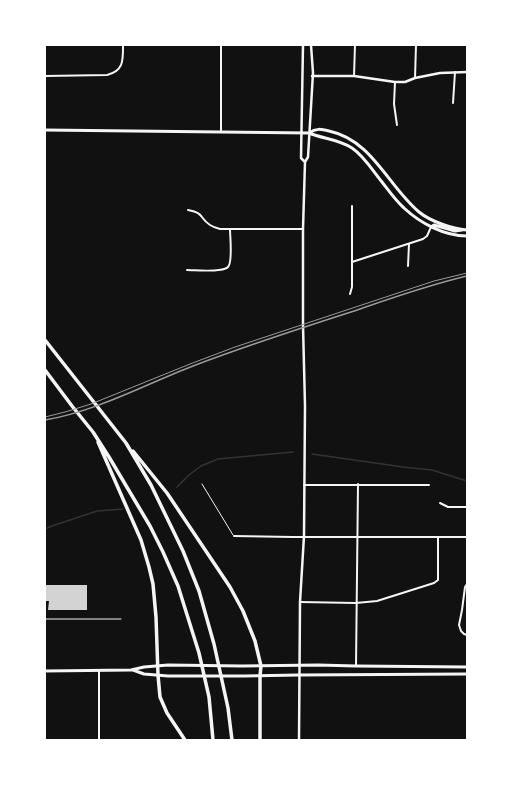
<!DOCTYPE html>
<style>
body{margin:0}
#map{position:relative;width:512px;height:785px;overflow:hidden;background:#111;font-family:Manrope,sans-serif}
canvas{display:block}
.frame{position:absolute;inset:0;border:46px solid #fff;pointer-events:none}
</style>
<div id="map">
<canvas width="512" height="785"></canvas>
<div class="frame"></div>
</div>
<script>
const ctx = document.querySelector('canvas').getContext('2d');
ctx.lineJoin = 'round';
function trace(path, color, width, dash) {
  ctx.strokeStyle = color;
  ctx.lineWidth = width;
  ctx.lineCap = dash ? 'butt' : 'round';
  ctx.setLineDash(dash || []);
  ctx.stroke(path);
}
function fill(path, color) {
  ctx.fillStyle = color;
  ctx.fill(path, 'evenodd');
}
const stream = new Path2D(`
 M312,454L403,467L432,470L467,481
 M177,487L189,475L201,466L218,459L293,452
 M45,529L52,526L97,511L123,509`);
const building = new Path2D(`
 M45,585H87V610H48L49,601H45Z`);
const service = new Path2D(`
 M202,484L233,535
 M45,619H121`);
const minor = new Path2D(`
 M45,76L107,75C124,71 123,60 123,45
 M354,76L355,45
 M415,78L416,45
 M395,82L394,104L397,125
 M453,103L455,72
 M221,132V45
 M188,210C205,213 199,218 210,225C213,227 216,228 220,229H303
 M352,262L423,239L427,236L431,227
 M408,266L409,244
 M187,270C195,270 222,273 228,267C233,262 230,237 230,229
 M350,294L352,287V206
 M304,485H429
 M440,503L448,507H467
 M234,536L293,537H467
 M467,584L465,587L462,610L459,625L461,631L464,634L467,635
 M300,602L356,603L377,601L434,583L438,580V537
 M356,666L358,484
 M99,740V670`);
const tertiary = new Path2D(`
 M312,76H354L395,82H405L415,78L440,73L467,72`);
const secondary = new Path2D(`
 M303,45L301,158L305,162
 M299,740L300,602L304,536L305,406L303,325V229L305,162L308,157L313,73L311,45`);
const primary = new Path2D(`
 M45,130L309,133C323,139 338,139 352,148C364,156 373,171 382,182C389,191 396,201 404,208C420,223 444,236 467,236
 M309,133C316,128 321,129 329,131C372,140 388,186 419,212C430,221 452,229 467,230
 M431,227L434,225L455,231L462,230
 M133,670L144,674L168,676H244L299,675L467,674
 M45,671L131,670L144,667L168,665L242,666L318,665L356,666L467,667`);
const motorway = new Path2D(`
 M45,340L126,443L151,485L183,551L199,591L214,644L228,708L232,740
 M45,370L72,406L93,432L109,457L150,526L163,552L178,586L199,653L209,697L213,740
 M98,442L141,540L149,567L153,584L156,617L158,675L160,697L167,713L185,740
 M133,451L167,493L230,587L243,611L255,641L261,666L260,676V740`);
const tram = new Path2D(`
 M45,417L65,412L91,404L190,364L235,347L434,281L467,273`);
const rail = new Path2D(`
 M45,420C97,411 144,385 193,366C245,346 298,329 351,312C389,299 428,285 467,276`);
trace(stream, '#333', 1.5);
fill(building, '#d3d3d3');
trace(service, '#f5f5f5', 1);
trace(minor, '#f5f5f5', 2);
trace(tertiary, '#f5f5f5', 2.5);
trace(secondary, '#f5f5f5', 2.5);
trace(primary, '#f5f5f5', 3);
trace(motorway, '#f5f5f5', 3.5);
trace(tram, '#9a9a9a', 1);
trace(rail, '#9a9a9a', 1.5);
</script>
